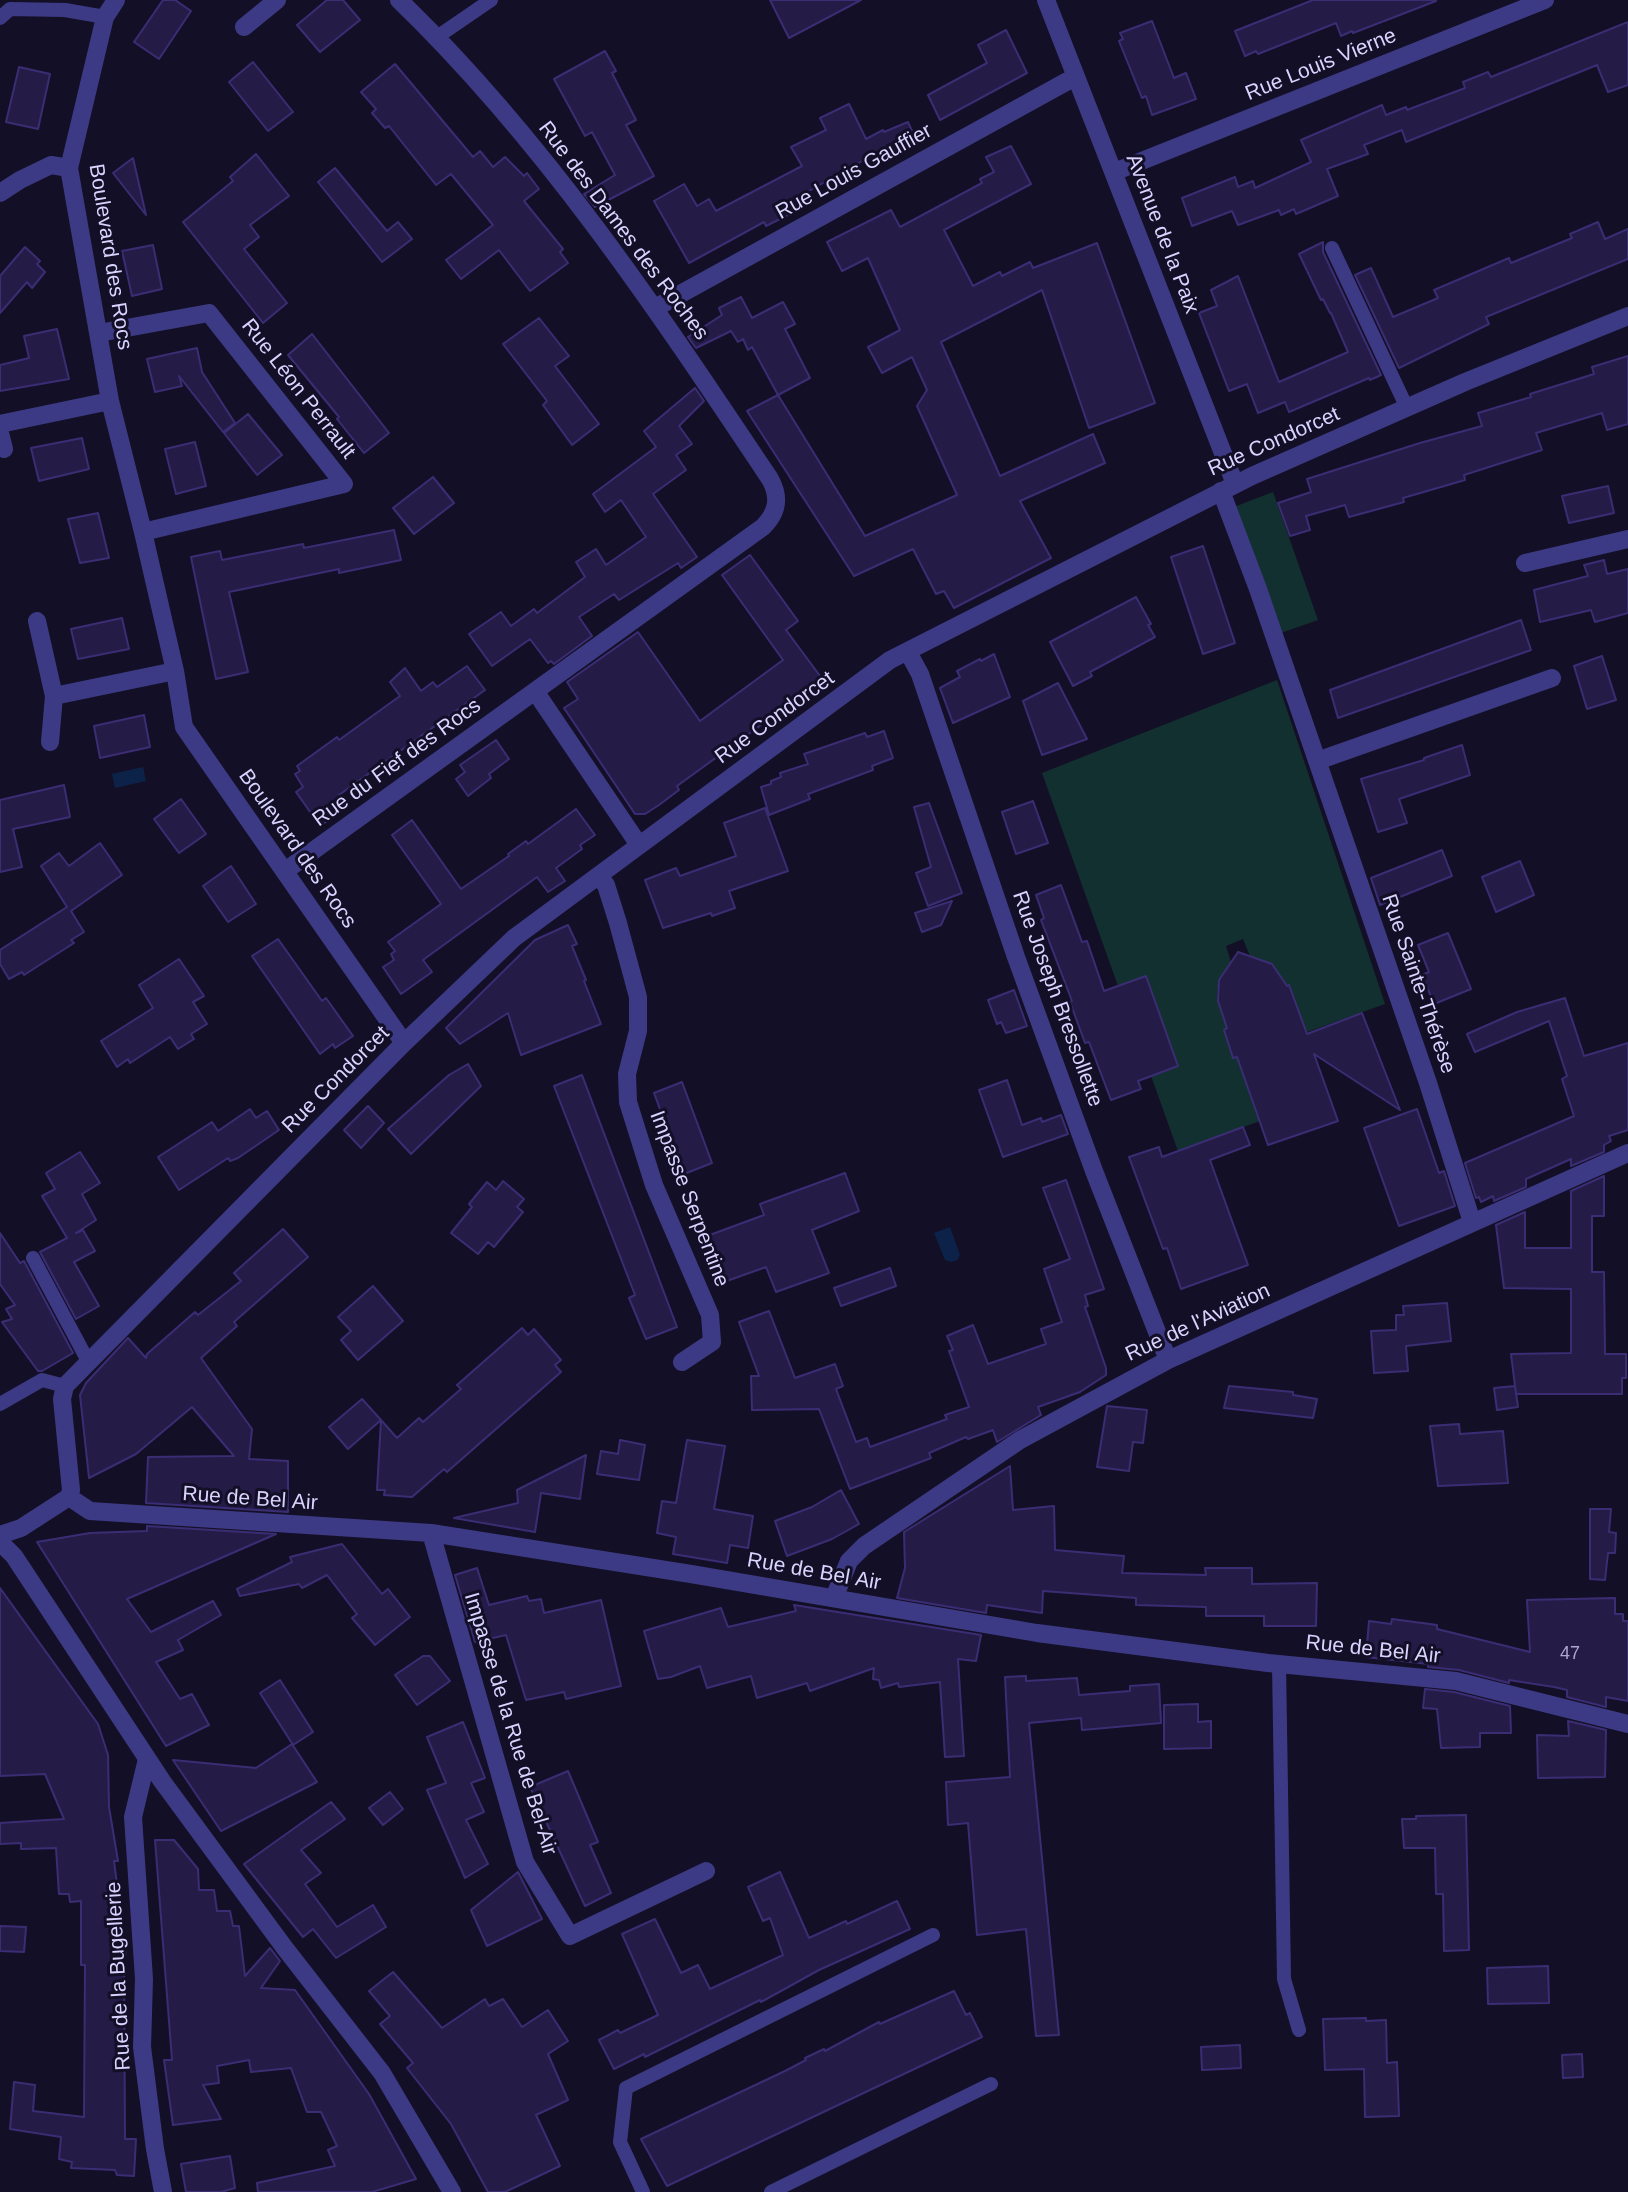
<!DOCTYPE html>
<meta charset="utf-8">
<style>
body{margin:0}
canvas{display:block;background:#130f26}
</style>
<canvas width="1628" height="2192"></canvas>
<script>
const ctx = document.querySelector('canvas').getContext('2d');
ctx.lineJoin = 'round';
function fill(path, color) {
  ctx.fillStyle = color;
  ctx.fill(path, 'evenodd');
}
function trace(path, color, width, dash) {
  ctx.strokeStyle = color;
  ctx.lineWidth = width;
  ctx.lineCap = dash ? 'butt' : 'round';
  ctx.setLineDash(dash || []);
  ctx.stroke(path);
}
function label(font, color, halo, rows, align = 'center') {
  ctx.font = font + ' Helvetica,sans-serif';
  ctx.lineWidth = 6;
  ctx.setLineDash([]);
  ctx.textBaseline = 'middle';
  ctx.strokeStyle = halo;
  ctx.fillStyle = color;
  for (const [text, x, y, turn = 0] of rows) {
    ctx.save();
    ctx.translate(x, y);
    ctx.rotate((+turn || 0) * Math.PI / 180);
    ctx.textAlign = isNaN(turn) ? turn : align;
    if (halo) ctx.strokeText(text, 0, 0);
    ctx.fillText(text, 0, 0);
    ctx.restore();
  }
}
const green = new Path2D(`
 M1273,492L1318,620L1281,633L1234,507Z
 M1277,680L1385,1004L1307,1032L1305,1028L1301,1029L1294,1010L1298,1007L1297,1004L1293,1006L1287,990L1291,989L1289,985L1286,986L1272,964L1250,956L1243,939L1226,946L1231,962C1211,991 1216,996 1227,1028L1224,1031L1225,1034L1228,1033L1233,1058L1237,1057L1260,1121L1178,1151L1151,1076L1146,976L1118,986L1042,773Z`);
const water = new Path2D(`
 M143,767L146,781L115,788L112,774Z
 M950,1227L960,1255L957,1260L951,1262L945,1260L934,1233Z`);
const building = new Path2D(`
 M163,0H175L191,11L159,59L134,42Z
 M327,0H343L360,20L320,52L297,25Z
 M770,0H861L789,38Z
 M1313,0H1436V1L1353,33L1352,31L1341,36L1336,23L1258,54L1256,51L1245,56L1235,31Z
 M1152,21L1174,78L1186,73L1196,99L1152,115L1146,96L1142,98L1119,41L1123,39L1120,33Z
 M1628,22V85L1608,92L1597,65L1406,142L1402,130L1364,145L1368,154L1327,169L1338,196L1296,214L1294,209L1281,215L1279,210L1238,225L1232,211L1192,226L1182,198L1235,177L1238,187L1253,181L1255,188L1311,162L1301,140L1382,105L1386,115L1406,107L1407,110L1465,88L1463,82L1488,72L1491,77Z
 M1006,30L1027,73L940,120L928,95L987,63L978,45Z
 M605,51L616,71L612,73L636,120L626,125L654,176L595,207L584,194L615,175L592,132L585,136L554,79Z
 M253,62L293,112L268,131L229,82Z
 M395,64L473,157L480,151L493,167L505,157L524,176L527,173L539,189L524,201L563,249L560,252L568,263L530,291L499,250L461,279L446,260L493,225L451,174L436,185L389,126L385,128L372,113L376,109L361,92Z
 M19,67L50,74L38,129L6,122Z
 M849,104L866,139L883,130L884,132L908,122L916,140L867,166L864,160L784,205L788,215L766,226L764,222L689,263L654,201L684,184L697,206L709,199L716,211L802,166L791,147L826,130L820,118Z
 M1011,146L1031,184L944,230L973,286L1000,272L1002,276L1030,262L1033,268L1097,243L1155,403L1089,428L1042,290L941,342L1000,476L1093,434L1105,463L1020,501L1051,558L954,608L944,591L936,594L913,549L854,576L747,411L778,395L865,536L957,495L917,406L927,390L912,357L882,373L868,347L900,330L868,258L842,271L827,242L891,210L900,227L982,183L980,179L994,172L986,157Z
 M256,154L289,196L250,225L259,237L244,249L287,303L263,323L183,222L233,181L230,177Z
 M133,158L146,215L113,173Z
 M335,168L387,231L398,222L412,239L382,262L318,182Z
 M1598,222L1605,239L1628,229V259L1486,317L1489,324L1399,368L1355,275L1371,268L1393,317L1438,298L1434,290L1509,258L1511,263L1572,238L1570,234Z
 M1323,242V252L1381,375L1370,380L1369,378L1289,412L1285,402L1258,413L1247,384L1229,391L1199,313L1217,306L1211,290L1238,276L1279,382L1348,352L1331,313H1330L1323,299L1321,300L1299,254Z
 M153,245L162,289L132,296L122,251Z
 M25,247L40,261L37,264L45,272L32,288L27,282L0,313V276Z
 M741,297L752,318L783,302L795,324L785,329L810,378L778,395L752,347L748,350L743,339L738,342L731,331L696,348L688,337L722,315L719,308Z
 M539,318L569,356L555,366L599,424L572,445L543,405L547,401L503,344Z
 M57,329L69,379L0,391V365L29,358L24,336Z
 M312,334L389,433L364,453L337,419L339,417L288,355Z
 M197,348L202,372L235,423L223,432L179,376L182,386L155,392L147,359Z
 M1628,356V424L1607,430L1602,413L1536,433L1542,450L1464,475L1465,480L1403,498L1404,502L1349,517L1345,505L1306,516L1310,530L1290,536L1278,503L1311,492L1307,479L1420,443L1482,426L1478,413L1531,397L1530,394L1594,374L1592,367Z
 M695,388L704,401L679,426L692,444L676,455L686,470L653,494L697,557L681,568L678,563L619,600L614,594L579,617L592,636L554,664L551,661L548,663L530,639L492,666L469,634L501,612L511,626L534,609L537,613L585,577L576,562L596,549L606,565L646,537L621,500L605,512L593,494L656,447L644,431Z
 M248,414L282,455L257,475L224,433Z
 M82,438L89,469L39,481L31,448Z
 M195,442L206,486L176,494L165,449Z
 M433,477L454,503L414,534L393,508Z
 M1608,486L1614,513L1569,523L1562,496Z
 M98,513L109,558L80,563L68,519Z
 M394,530L401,560L339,573V569L229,592L248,672L216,679L191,557L220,551L222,560L303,544L304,548Z
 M1203,546L1235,643L1203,654L1171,557Z
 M750,555L798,621L786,630L823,680L677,786L679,790L659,805L645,814H635L564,708L578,699L567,682L638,632L700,721L783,660L722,575Z
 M1604,560L1607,574L1628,569V613L1595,622L1591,610L1540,622L1534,590L1588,576L1584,565Z
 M1136,597L1151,624L1148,625L1155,637L1090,672L1092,676L1073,686L1050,642Z
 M122,618L129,649L78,659L71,629Z
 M1521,620L1531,650L1338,718L1330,690Z
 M994,654L1010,697L953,723L940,688L960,677L957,671L980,659L981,661Z
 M1602,656L1616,700L1587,709L1574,666Z
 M467,666L485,690L339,795L348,807L320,826L296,792L303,787L295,774L300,771L297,766L337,737L339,740L400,696L390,682L405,668L421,691L433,682L437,687Z
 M1058,683L1087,739L1042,755L1023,701Z
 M144,715L150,747L100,758L94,726Z
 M884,731L893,758L872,766L873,770L808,794L810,799L769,815L761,787L771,784V781L781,777L780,773L808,764L804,754L865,733L867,737Z
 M496,740L509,759L489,774L491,778L468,796L456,779L465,772L460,765Z
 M1462,745L1470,775L1399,799L1407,823L1378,832L1361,779L1424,760V758Z
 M64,785L70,817L13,829L22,867L0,872V800Z
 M181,799L206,834L179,853L154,819Z
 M1033,801L1048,843L1016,854L1002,812Z
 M929,803L962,893L928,906L916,873L931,867L914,807Z
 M765,808L788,871L729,891L735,908L712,916L711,913L663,928L645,880L676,868L680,876L736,856L724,823Z
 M576,809L595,835L580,845L582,849L556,868L565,881L548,892L537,877L423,960L432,972L401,994L383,967L394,960L391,954L395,951L388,942L441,904L392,835L412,820L461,889L509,856L508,854L526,841L528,844Z
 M100,843L122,875L71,911L84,932L71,940L74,943L24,975L22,972L9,979L0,964V950L67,907L41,866L59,853L69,866Z
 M1442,850L1452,876L1380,905L1371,878Z
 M1520,861L1534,895L1496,912L1482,877Z
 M231,866L256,904L228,922L203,886Z
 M1061,885L1082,942L1087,941L1104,991L1146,976L1178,1066L1138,1081L1141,1089L1111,1100L1089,1042L1085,1043L1070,1002L1072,1001L1041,920L1044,918L1036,895Z
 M952,901L941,925L922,932L915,913Z
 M568,925L577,944L572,946L586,980L584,981L601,1024L521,1055L508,1013L460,1044L446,1028L535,940Z
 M1448,933L1471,989L1434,1004L1422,975L1429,972L1418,945Z
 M278,939L322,1001L326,998L353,1036L335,1048L333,1044L320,1054L252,956Z
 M1238,952L1272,964L1287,986L1289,985L1307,1034L1362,1013L1400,1110L1314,1054L1338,1121L1268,1145L1237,1057L1233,1058L1224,1030L1227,1028L1218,1001L1219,980Z
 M179,959L204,996L193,1002L207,1024L191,1034L194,1039L178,1049L170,1037L130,1063L128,1059L117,1067L101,1041L153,1008L139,985Z
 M1014,990L1027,1026L1006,1033L1001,1022L997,1024L988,1000Z
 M1565,998L1584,1056L1628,1043V1130L1609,1136L1611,1141L1604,1145V1152L1571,1166V1159L1526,1179V1187L1494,1201L1493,1196L1481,1202L1479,1197L1476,1198L1465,1163L1574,1116L1562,1079L1567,1076L1549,1021L1475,1052L1467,1034L1517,1012Z
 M468,1064L481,1086L411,1154L388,1129L449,1075Z
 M582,1075L677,1327L646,1339L629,1298L635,1295L554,1086Z
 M1007,1080L1022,1125L1041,1118L1042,1122L1061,1115L1068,1134L1003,1157L979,1090Z
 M682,1082L712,1163L684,1174L654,1093Z
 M368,1106L384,1123L361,1148L344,1130Z
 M250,1109L256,1118L267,1111L279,1130L238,1158L230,1161L228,1158L179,1190L158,1157L212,1122L218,1131Z
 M1417,1109L1439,1173L1444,1171L1455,1206L1399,1226L1364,1128Z
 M1243,1127L1250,1145L1210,1160L1248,1265L1181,1289L1167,1248L1163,1249L1129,1157L1159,1147L1162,1157Z
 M80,1152L100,1183L82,1194L96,1220L76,1233L83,1230L95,1251L74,1262L99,1306L76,1319L40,1252L67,1238L42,1196L55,1189L46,1173Z
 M845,1173L859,1211L812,1230L829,1273L776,1292L766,1267L724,1282L707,1236L764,1215L760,1204Z
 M1604,1176V1216H1592V1272H1604L1605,1354H1626V1378H1622V1394H1516L1511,1354L1571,1353V1289L1504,1288L1496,1225L1525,1212V1248H1571V1191Z
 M1066,1180L1104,1289L1085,1295L1088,1306L1085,1307L1106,1368V1375L1080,1392L1038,1407L1041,1415L997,1442L993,1430L968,1439L966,1437L929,1453L931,1458L850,1489L819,1409L752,1410L751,1376H759L739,1322L769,1311L795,1378L835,1364L843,1386L836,1389L856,1442L867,1438L870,1447L947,1419L945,1415L969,1407L949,1351L953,1350L947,1336L973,1325L988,1364L1046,1344L1041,1329L1062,1322L1044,1269L1070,1259L1043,1188Z
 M503,1181L524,1199L517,1207L523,1212L494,1247L488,1242L478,1254L451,1233L472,1207L469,1204L487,1182L496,1190Z
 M283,1229L308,1257L234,1322L237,1326L201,1358L252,1429L249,1459L288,1461V1512L146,1503L148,1457L234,1456L192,1407L136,1454L89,1478L80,1395L86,1383L128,1338L146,1358L147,1354L195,1312L198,1315L241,1281L234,1273Z
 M0,1233L20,1263L24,1261L73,1353L42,1371H38L2,1322L12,1319L6,1309L15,1305L0,1284Z
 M890,1268L896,1286L841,1306L834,1288Z
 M373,1286L403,1321L358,1360L341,1340L351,1331L338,1317Z
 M1447,1303L1451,1341L1406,1346L1408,1371L1374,1373L1371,1331L1396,1330V1315H1404L1403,1306Z
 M522,1328L528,1335L534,1329L561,1360L555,1365L561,1372L447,1472L444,1469L412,1497L384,1495L385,1490H377L381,1420L397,1438L419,1418L423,1422L461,1389L457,1385Z
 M1229,1386L1293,1392V1395L1317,1399L1313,1418L1224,1408Z
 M1515,1386L1518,1407L1497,1410L1494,1388Z
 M362,1399L381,1420L348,1449L329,1427Z
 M1107,1406L1147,1410L1143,1443L1133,1442L1129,1471L1097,1467Z
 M1459,1424L1460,1434L1503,1431L1508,1483L1438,1486L1430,1426Z
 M620,1440L645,1445L639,1480L597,1474L601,1451L618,1454Z
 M687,1440L725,1446L714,1509L753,1516L748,1548L730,1545L727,1563L673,1554L676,1537L657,1533L662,1501L676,1503Z
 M586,1455L580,1499L541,1493L535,1532L454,1518L518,1503L517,1490Z
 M1010,1466L1013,1510L1054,1506L1055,1550L1124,1556L1122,1573L1206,1575L1205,1568H1252V1584L1317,1583L1316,1626H1264V1616H1206V1607L1136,1605V1598L1043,1591L1042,1613L987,1605L986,1613L897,1598L905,1568L904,1532Z
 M841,1490L859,1524L832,1539L787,1556L775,1521L812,1507Z
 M1590,1509H1611L1609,1532L1616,1533L1615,1553H1608L1605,1580L1590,1579Z
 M147,1526L276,1534L127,1599L151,1632L213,1601L221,1615L178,1640L183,1650L156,1662L180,1699L192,1694L209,1725L166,1746L37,1542L90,1533L147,1531Z
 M342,1544L382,1594L388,1589L410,1617L375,1645L352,1618L357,1614L327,1575L302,1588L299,1584L240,1596L237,1589L292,1562L290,1557Z
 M477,1568L489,1605L527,1596L529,1601L541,1599L544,1613L601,1600L621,1686L566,1699L564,1692L526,1700L506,1635L475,1642L455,1575Z
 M0,1588L98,1724L108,1755L109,1807L118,1861H114L126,1956H124L125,2139H136L134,2176L117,2175L115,2170L71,2168L72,2162L59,2159L61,2137L10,2129L14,2082L35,2085L33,2111L84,2117L85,1965H81V1901L70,1902L69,1894H59L56,1848L21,1849V1843L0,1844V1823L64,1819L45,1774L0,1776Z
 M1615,1598V1614H1623V1621H1628V1701L1606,1697V1707L1567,1697V1690L1554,1687L1509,1680V1683L1459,1670L1428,1667V1664L1366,1657L1369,1621L1391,1624L1392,1619L1437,1625V1629L1530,1652L1527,1600Z
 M794,1605L981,1635L976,1661L958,1659L964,1756L945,1757L940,1682L899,1687L898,1683L881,1688L879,1680L873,1679L874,1668L810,1691L807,1683L757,1698L751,1676L707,1688L700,1666L671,1677L658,1679L644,1631L721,1608L728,1627L796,1611Z
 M423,1656H430L450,1681L417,1705L395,1675Z
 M1026,1676V1681L1077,1678L1079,1695L1130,1691V1686L1159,1684L1161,1723L1082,1730L1081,1718L1029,1723L1059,2035L1036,2036L1026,1929L977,1935L968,1823L948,1825L946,1782L1010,1777L1005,1677Z
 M280,1680L313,1732L293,1745L260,1693Z
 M1425,1689L1454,1692L1510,1706L1511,1733H1480V1747L1441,1748L1437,1709L1423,1708Z
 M1198,1704V1722L1211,1721V1748L1164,1749V1705Z
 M1568,1721L1606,1730L1605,1777L1538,1778L1537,1735L1569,1736Z
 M463,1722L485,1778L471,1783L484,1812L466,1820L488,1864L465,1878L427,1790L446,1783L427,1737Z
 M292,1744L317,1782L221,1831L173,1760L256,1768Z
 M568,1771L598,1842L590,1845L611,1893L585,1906L530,1787Z
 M390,1792L403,1809L383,1825L369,1808Z
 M331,1802L345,1819L301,1850L321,1873L305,1884L337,1927L373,1905L386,1927L336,1958L313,1929L303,1937L244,1864Z
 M1466,1815L1469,1950L1444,1951L1443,1894H1436L1435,1848H1404L1402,1819H1416V1816Z
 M155,1840H174L198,1869L199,1890H214L217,1911H230L233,1926H239L245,1976L270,1948L280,1961L261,1988L295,1990L369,2094L416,2179L372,2192H258L257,2183L335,2166L328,2150L337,2146L321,2112H307L291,2068L251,2072L249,2060L217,2066L219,2083L203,2085L221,2119L173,2125L164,2060H172Z
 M518,1872L542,1919L487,1946L471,1910Z
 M780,1872L809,1938L846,1921L847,1924L897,1901L910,1929L819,1970L761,2002L760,2000L645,2057L644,2054L614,2069L599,2040L618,2030L620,2033L658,2015L622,1934L655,1919L681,1973L698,1965L710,1989L783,1955L770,1918L763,1921L748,1887Z
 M0,1926L26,1927L24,1952L0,1951Z
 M1548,1966L1549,2003L1488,2004L1487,1968Z
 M393,1972L442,2028L485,1999L489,2006L503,1999L522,2027L548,2010L568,2041L548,2054L568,2100L536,2115L560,2166L505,2192H488L451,2124L407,2068L413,2063L380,2024L390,2016L369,1991Z
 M954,1991L966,2015L970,2013L982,2037L667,2186L641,2139L785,2071L806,2060L805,2058L824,2049L825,2051L879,2022L880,2024Z
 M1366,2018V2021L1386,2020L1387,2063L1397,2062L1399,2116L1365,2117L1364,2069L1325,2070L1323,2019Z
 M1240,2045L1241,2068L1202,2070L1201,2047Z
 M1582,2054L1583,2077L1563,2078L1562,2055Z
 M230,2156L235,2188L221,2192H186L181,2164Z`);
const service = new Path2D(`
 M0,18L10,9L65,10L105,17
 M437,37L491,0
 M1332,248L1407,408
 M33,1258L88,1361
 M0,1404L42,1380L65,1386
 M1279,1664L1284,1979L1299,2030
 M643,2192L620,2142L626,2088L933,1935
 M771,2192L991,2084`);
const minor = new Path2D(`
 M116,0L105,17L69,168L110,401L143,532L175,671L184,727L404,1043
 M1046,0L1235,484
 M244,27L277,0
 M1114,172L1545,0
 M0,193L20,180L51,165L69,168
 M655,308L1075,77
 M99,333L209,313L344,484L143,532
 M0,424L110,401
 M0,433L4,449
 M1221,491L1258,589L1428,1083L1472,1222
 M1525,563L1628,539
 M37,621L54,696L50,742
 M908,652L920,674L1016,957L1094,1171L1168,1360
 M535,691L639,845
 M54,696L175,671
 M1317,761L1552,678
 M285,871L763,527C778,512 780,497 770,479C658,311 545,141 399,0
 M598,876L606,885L618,923L638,997V1031L627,1074L628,1102L654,1185L710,1315L712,1342L682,1362
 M69,1497L71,1490L62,1399L65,1386L404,1043L514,938L890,660L1252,476L1465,382L1628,316
 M431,1533L525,1862L570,1936L706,1871
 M0,1535L21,1528L69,1497L90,1511L431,1533L691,1574L1037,1633L1268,1663L1456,1681L1628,1724
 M834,1598L849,1561L864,1546L1020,1440L1168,1360L1628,1153
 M147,1759L133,1817L144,1979L142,2047L155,2149L163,2192`);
const tertiary = new Path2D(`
 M0,1542L14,1556L162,1781L284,1947L382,2073L452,2192`);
const numberNames = [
 ["47",1570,1654]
];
const streetNames = [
 ["Rue Louis Vierne",1321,65,-22],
 ["Rue Louis Gauffier",854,172,-29],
 ["Rue des Dames des Roches",623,231,53],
 ["Avenue de la Paix",1162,234,69],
 ["Boulevard des Rocs",110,257,81],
 ["Rue Léon Perrault",298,389,52],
 ["Rue Condorcet",1274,442,-24],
 ["Rue Condorcet",775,718,-36],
 ["Rue du Fief des Rocs",397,763,-36],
 ["Boulevard des Rocs",297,849,55],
 ["Rue Sainte-Thérèse",1418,984,71],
 ["Rue Joseph Bressollette",1057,999,70],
 ["Rue Condorcet",336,1080,-45],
 ["Impasse Serpentine",689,1199,69],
 ["Rue de l'Aviation",1198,1323,-25],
 ["Rue de Bel Air",250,1499,4],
 ["Rue de Bel Air",814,1572,10],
 ["Rue de Bel Air",1373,1650,6],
 ["Impasse de la Rue de Bel-Air",510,1724,73],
 ["Rue de la Bugellerie",119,1976,-93]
];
fill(green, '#12302f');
fill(water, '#0c2248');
fill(building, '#241b47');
trace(building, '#3b2d73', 2);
trace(service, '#3d3a85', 14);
trace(minor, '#3d3a85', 18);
trace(tertiary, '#3d3a85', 18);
label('18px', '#aca6d1', null, numberNames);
label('21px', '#d9d4ff', '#130f26', streetNames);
</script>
